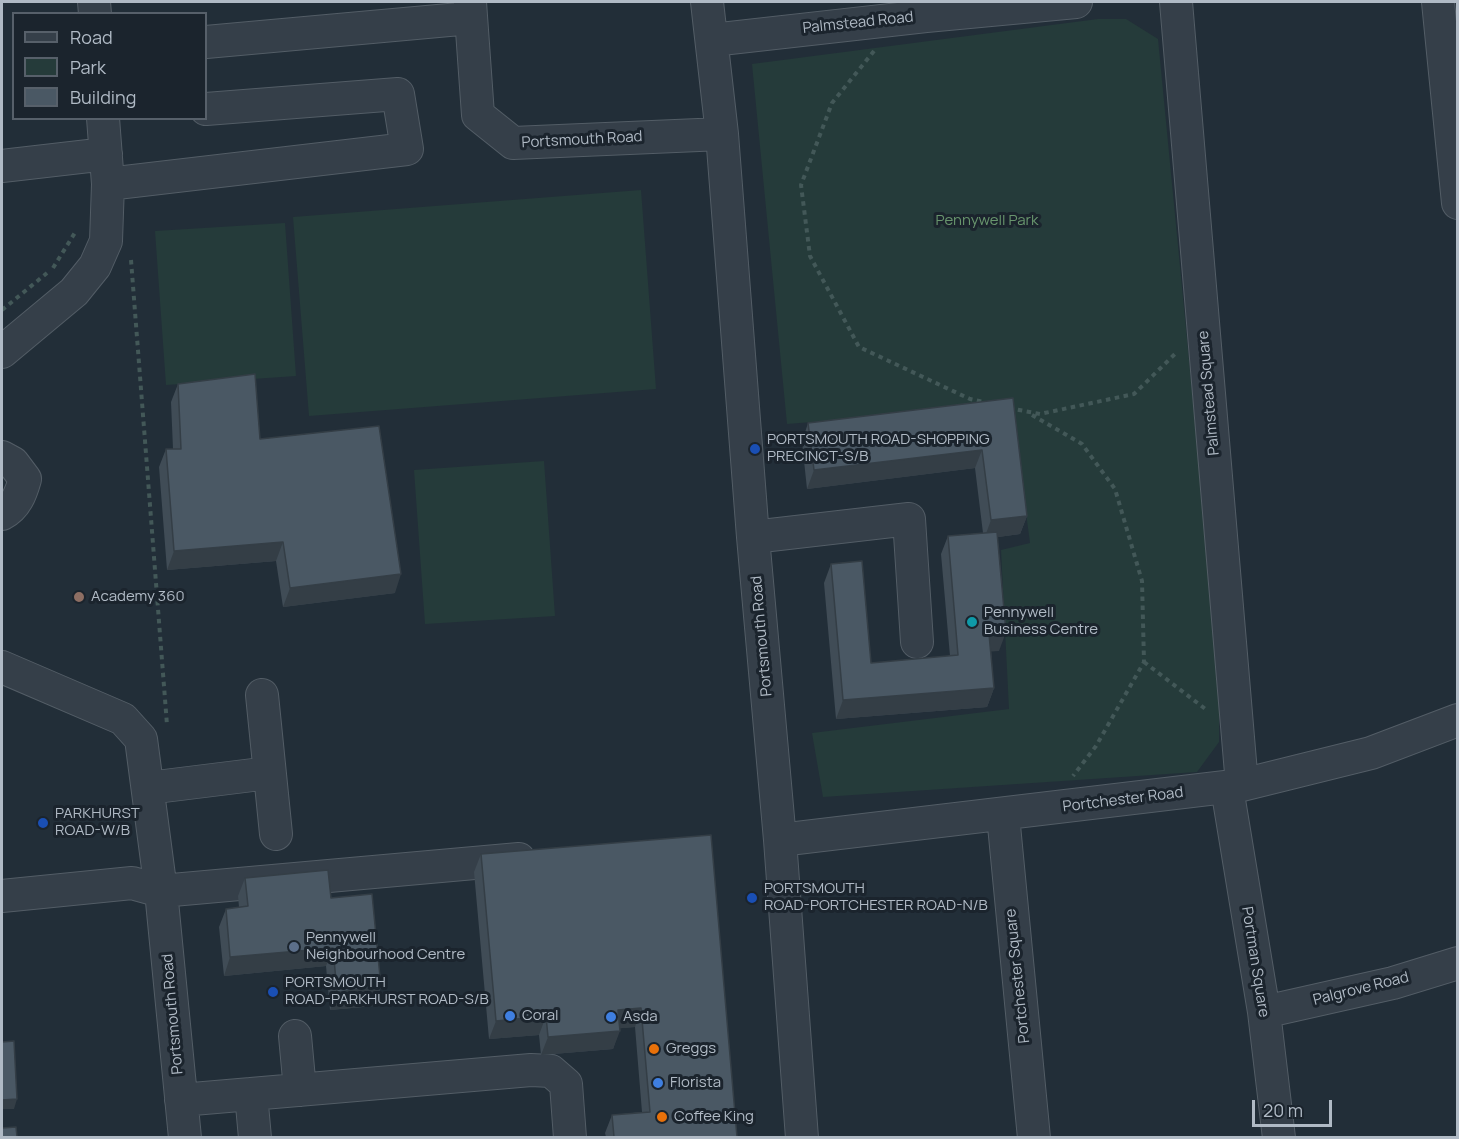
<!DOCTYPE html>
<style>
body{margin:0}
#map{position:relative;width:1459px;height:1139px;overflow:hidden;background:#222e38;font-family:Manrope,sans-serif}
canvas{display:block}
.frame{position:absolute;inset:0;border:3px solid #b0bac5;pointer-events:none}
.legend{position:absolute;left:12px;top:12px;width:195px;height:108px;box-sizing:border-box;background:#1b242d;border:2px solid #57606a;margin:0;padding:8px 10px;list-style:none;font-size:18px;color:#b0bac5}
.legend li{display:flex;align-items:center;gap:12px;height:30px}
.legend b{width:30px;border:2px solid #57606a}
.scale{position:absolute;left:1252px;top:1100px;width:80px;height:27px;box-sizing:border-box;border:3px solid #b0bac5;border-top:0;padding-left:8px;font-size:18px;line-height:21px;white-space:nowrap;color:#b0bac5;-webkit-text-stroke:4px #1b242d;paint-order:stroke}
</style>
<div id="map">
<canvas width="1459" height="1139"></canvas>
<div class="frame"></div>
<ul class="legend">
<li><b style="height:8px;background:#353f49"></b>Road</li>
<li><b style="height:16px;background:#253b3a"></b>Park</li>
<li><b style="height:16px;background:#4a5864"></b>Building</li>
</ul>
<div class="scale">20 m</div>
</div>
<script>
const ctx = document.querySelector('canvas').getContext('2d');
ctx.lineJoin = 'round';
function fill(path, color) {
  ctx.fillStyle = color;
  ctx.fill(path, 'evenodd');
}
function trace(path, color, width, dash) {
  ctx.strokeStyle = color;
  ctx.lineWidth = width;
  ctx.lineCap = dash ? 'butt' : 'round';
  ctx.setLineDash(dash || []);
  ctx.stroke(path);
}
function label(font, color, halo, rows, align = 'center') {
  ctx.font = font + ' Manrope,sans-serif';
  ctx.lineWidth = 6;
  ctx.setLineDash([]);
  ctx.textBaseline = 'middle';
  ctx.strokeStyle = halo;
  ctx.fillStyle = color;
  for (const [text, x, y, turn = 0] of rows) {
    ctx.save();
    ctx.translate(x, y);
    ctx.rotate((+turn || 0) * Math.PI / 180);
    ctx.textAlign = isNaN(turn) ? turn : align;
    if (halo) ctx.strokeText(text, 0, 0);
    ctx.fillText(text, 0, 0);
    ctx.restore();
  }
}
const green = new Path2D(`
 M1098,19H1126L1158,39L1219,670V742L1197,772L823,797L812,733L1009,709L1001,550L1030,543L1012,406L787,424L752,64Z
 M641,190L656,389L309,416L293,217Z
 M285,223L296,376L166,385L155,231Z
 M544,461L555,616L425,624L414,470Z`);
const path = new Path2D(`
 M874,51L832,103L801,185L810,256L859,347L970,399L984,402
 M131,260L167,725
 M53,268L76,231
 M2,310L47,273
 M1009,408L1040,414L1134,394L1177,352
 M1032,415L1082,444L1115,489L1142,581L1144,662L1096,746L1073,776
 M1144,662L1208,711`);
const minor = new Path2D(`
 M94,2L95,14
 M470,2L478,115L513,143L722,134
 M707,2L722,134L753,537L780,840L802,1138
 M1176,2L1242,785
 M1438,2L1458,203
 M712,40L926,16L1076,2
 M206,42L471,18
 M2,166L106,154
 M108,184L407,149L398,94L206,109
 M2,352L74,292L95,266L106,241L108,184L103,118
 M2,457L13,463L25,479C21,493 16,507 2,514
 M753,537L909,519L917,642
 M2,667L123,719L141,739L161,891L185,1138
 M262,695L276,834
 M148,788L269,773
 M1227,788L1264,1012L1279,1138
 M1003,815L1034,1138
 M780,840L1242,785L1371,753L1458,720
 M2,896L132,883L161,891L519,859
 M1264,1012L1393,983L1458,963
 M295,1036L300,1090
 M251,1094L255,1138
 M181,1100L531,1070L551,1071L566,1084L570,1138`);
const wall = new Path2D(`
 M178,384L260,439L395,593L283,607L276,561L167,570L159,467L166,449H173L171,402Z
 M1013,398L1027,516L1020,534L998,537L999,651H991L994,688L987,707L836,719L824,583L831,564L871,663L950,656L941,554L948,536L983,533L975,468L807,489L802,442L808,423Z
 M711,835L737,1137H606L605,1133L612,1115L642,1112L635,1027L620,1028L613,1049L541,1055L539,1035L489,1039L474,872L481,854Z
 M245,878L331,898L381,987L374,1006L330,1010L326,966L224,976L219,927L226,909L239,907L238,896Z`);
const shadedWall = new Path2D(`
 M982,450L975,468L807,489L814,470Z
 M1027,516L1020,534L984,539L991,520Z
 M283,542L276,561L167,570L174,551Z
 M401,574L395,593L283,607L290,588Z
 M1006,632L999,651L983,652L989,634Z
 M994,688L987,707L836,719L843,700Z
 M333,948L326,966L224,976L230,957Z
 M381,987L374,1006L330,1010L337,992Z
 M641,1008L635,1027L612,1029L618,1010Z
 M546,1016L539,1035L489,1039L496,1021Z
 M620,1031L613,1049L541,1055L548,1037Z
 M17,1099L14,1109H2V1100Z`);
const building = new Path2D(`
 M255,374L260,439L379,426L401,574L290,588L283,542L174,551L166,449H181L178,384Z
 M1013,398L1027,516L991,520L982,450L814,470L808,423Z
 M997,532L1006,632L989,634L994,688L843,700L831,564L862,561L871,663L958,655L948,536Z
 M711,835L737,1137H614L612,1115L650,1112L641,1008L618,1010L620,1031L548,1037L546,1016L496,1021L481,854Z
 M328,870L331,898L372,894L381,987L337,992L333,948L230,957L226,909L248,906L245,878Z
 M14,1041L17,1099L2,1100V1042Z
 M16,1127L17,1137H2V1128Z`);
const markers = [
 [755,449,6,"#1a4fb4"],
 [79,597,6,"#8d6e63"],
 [972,622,6,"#0f9aa8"],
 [43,823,6,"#1a4fb4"],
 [752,898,6,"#1a4fb4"],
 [294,947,6,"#5c6f8a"],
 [273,992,6,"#1a4fb4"],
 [510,1016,6,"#3f7fe0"],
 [611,1017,6,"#3f7fe0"],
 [654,1049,6,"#e8710a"],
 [658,1083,6,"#3f7fe0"],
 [662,1117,6,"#e8710a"]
];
const streetNames = [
 ["Palmstead Road",858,23,-6],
 ["Portsmouth Road",582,140,-3],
 ["Palmstead Square",1209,393,-95],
 ["Portsmouth Road",762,636,-95],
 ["Portchester Road",1123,800,-7],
 ["Portman Square",1255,962,81],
 ["Portchester Square",1018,976,-96],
 ["Palgrove Road",1361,989,-14],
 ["Portsmouth Road",173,1014,-95]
];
const parkNames = [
 ["Pennywell Park",987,221]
];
const poiNames = [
 ["PORTSMOUTH ROAD-SHOPPING",767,440],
 ["PRECINCT-S/B",767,457],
 ["Academy 360",91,597],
 ["Pennywell",984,613],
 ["Business Centre",984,630],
 ["PARKHURST",55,814],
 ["ROAD-W/B",55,831],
 ["PORTSMOUTH",764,889],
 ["ROAD-PORTCHESTER ROAD-N/B",764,906],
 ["Pennywell",306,938],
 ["Neighbourhood Centre",306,955],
 ["PORTSMOUTH",285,983],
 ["ROAD-PARKHURST ROAD-S/B",285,1000],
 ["Coral",522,1016],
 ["Asda",623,1017],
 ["Greggs",666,1049],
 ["Florista",670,1083],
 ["Coffee King",674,1117]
];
fill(green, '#253b3a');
trace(minor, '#535d66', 34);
trace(path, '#435858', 4, [4.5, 4.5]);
trace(minor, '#353f49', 32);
fill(wall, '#404c56');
fill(shadedWall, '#343e46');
fill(building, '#4a5864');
trace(building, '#343e46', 1.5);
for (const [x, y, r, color] of markers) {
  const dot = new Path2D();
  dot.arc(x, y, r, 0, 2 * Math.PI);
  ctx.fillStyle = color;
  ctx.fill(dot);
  trace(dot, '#1b242d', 2);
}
label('15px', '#b0bac5', '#1b242d', streetNames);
label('15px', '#68956d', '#1b242d', parkNames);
label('15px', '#b0bac5', '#1b242d', poiNames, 'left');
</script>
